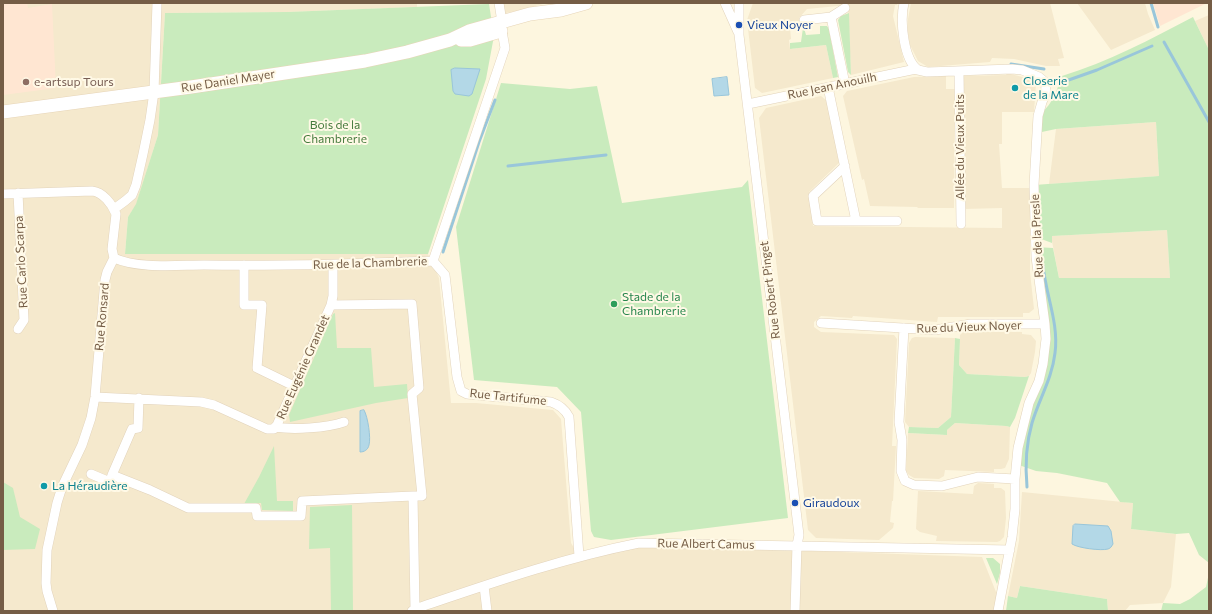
<!DOCTYPE html>
<meta charset="utf-8">
<style>
body{margin:0}
#map{position:relative;width:1212px;height:614px;overflow:hidden;background:#fdf6df;font-family:Commissioner,sans-serif}
canvas{display:block}
.frame{position:absolute;inset:0;border:4px solid #755d46;pointer-events:none}
</style>
<div id="map">
<canvas width="1212" height="614"></canvas>
<div class="frame"></div>
</div>
<script>
const ctx = document.querySelector('canvas').getContext('2d');
ctx.lineJoin = 'round';
function fill(path, color) {
  ctx.fillStyle = color;
  ctx.fill(path, 'evenodd');
}
function trace(path, color, width, dash) {
  ctx.strokeStyle = color;
  ctx.lineWidth = width;
  ctx.lineCap = dash ? 'butt' : 'round';
  ctx.setLineDash(dash || []);
  ctx.stroke(path);
}
function label(font, color, halo, rows, align = 'center') {
  ctx.font = font + ' Commissioner,sans-serif';
  ctx.lineWidth = 4;
  ctx.setLineDash([]);
  ctx.textBaseline = 'middle';
  ctx.strokeStyle = halo;
  ctx.fillStyle = color;
  for (const [text, x, y, turn = 0] of rows) {
    ctx.save();
    ctx.translate(x, y);
    ctx.rotate((+turn || 0) * Math.PI / 180);
    ctx.textAlign = isNaN(turn) ? turn : align;
    if (halo) ctx.strokeText(text, 0, 0);
    ctx.fillText(text, 0, 0);
    ctx.restore();
  }
}
const residential = new Path2D(`
 M3,3H417V7L287,12L165,13L158,135L136,205L128,217L125,254H428L439,278L451,403H476L553,410L561,419L571,543L579,556L618,547L813,551L982,557L996,592L1001,596L998,611H3Z
 M499,3H546L521,10L501,14Z
 M753,3H898L897,5H895L893,16L904,62L851,75L848,5L807,9L799,18V22L790,27L791,39L789,40L790,49L826,45L833,78L762,93L755,88L747,20Z
 M911,3H1050L1064,58L1058,59L1060,66H1046L1014,59L992,58L990,62L928,67L918,61L910,45L908,33V19Z
 M1077,3H1145L1148,14L1155,30L1111,50Z
 M1209,15V50L1195,21Z
 M1007,73L1034,80L1036,83L1034,112H1002V144H999L1002,188H1030V272L1034,309L1029,313H1023V317H938L937,322L853,316L852,318L821,316L814,322V327L821,332L894,335L897,339L892,446H896L893,501H892L890,522L894,523L893,528L879,540L816,538L808,530L759,118L766,108L821,96L827,101L839,163L809,192L813,226L1002,228V208L964,209L963,76L1006,75Z
 M946,76V89H955L954,208H918L917,207L870,206L864,179L862,180L843,96L847,91L914,77Z
 M1156,122L1159,176L1049,184L1056,129Z
 M1167,230L1170,278H1059L1051,236Z
 M963,332H1022V334L1031,335L1036,341L1035,352L1031,373L1029,376L1025,377L967,374L959,365L960,335Z
 M915,337L955,338L951,417L938,428L909,427L905,422L909,343L912,338Z
 M955,423L1006,426L1010,427L1009,459L1005,468L1001,469H994V472L945,470L944,476L939,479L914,478L909,475L906,471L908,433L947,435V430Z
 M978,483L994,484V488H1001L1005,491L1006,518L1004,537L1000,541L997,542L936,541L937,536L920,532L916,529L918,491L973,494L974,486Z
 M1022,492L1133,503L1131,529L1176,534L1171,587L1163,603L1130,605L1125,611H1108L1107,599L1020,586L1017,598L1008,596L1019,541Z`);
const commercial = new Path2D(`
 M3,3H27L28,8L52,4L56,88L3,95Z
 M1153,3H1207L1160,26Z`);
const green = new Path2D(`
 M489,4L494,36L486,79L428,254H125L128,217L136,204L158,135L165,13L287,12Z
 M849,13L851,75L848,72L838,20L841,16Z
 M1193,17L1209,50V563L1199,555L1189,533L1176,534L1131,529L1133,503L1120,502L1107,483L1057,473L1036,471L1016,464L1043,364L1036,247L1053,248L1059,278H1170L1167,230L1052,236V243L1036,237L1034,185L1159,176L1156,122L1056,129L1037,133L1041,113C1053,104 1057,89 1062,76C1108,62 1151,39 1193,17Z
 M820,26H827L829,29L838,77L833,78L826,45L790,49V43L801,42L803,28H804L806,35L820,34Z
 M501,83L570,89L597,86L622,203L742,187L748,180L788,518L611,540L594,537L591,531L581,412L557,387L474,380L456,227Z
 M335,313L337,348H371L374,387L407,384L408,398L376,403L290,422L289,415L333,314Z
 M955,338L960,339L959,365L967,374L1025,377L1029,376L1015,418L1010,427L1006,426L955,423L947,430V435L908,433L909,427L938,428L951,417Z
 M274,446L277,501H293V511L262,510L261,503L244,504L259,477Z
 M3,482L13,488L20,517L40,529L35,549L3,550Z
 M352,505L353,611H331L330,548L309,549L310,507Z
 M986,558H993L1000,564V573L997,584Z
 M1209,573V611H1161L1163,603L1180,604L1190,599L1206,587Z
 M1020,586L1107,599L1108,611H1006L1008,596L1017,598Z`);
const water = new Path2D(`
 M455,68L480,69L472,94L469,96L455,94L453,91L451,70Z
 M727,77L729,95L714,96L712,79Z
 M364,410C368,417 371,438 369,445C368,450 364,452 360,452V411Z
 M1075,524L1108,526L1111,531L1113,544C1111,547 1111,548 1108,549C1101,551 1078,548 1072,544L1073,526Z`);
const stream = new Path2D(`
 M1151,3L1158,27
 M1164,42L1209,122
 M1011,64L1044,69
 M1063,82L1097,70L1152,46
 M508,166L606,155
 M443,252L479,142L495,100
 M1027,487C1025,465 1026,444 1032,423C1039,399 1052,379 1055,353C1059,324 1046,295 1043,266`);
const minor = new Path2D(`
 M499,3L502,22
 M725,3L738,32
 M739,3V35L799,535L797,545L795,611
 M904,3C900,20 903,59 918,70L927,72L1012,69L1022,70L1039,77L1045,82L1046,86L1045,95L1042,102L1038,116L1034,185L1036,257L1045,324L1046,339L1043,364L1039,381L1029,403L1018,448L1015,479V509L1012,537L998,611
 M831,17L845,84
 M804,20L831,17L845,8
 M959,71L961,224
 M828,87L856,221H817L813,196L845,166
 M748,104L916,69
 M18,193L24,320L18,329
 M3,194L92,191C103,192 112,204 116,214L112,249L114,258L107,272L105,280L95,397L91,418L82,445L62,487L57,503L47,550L46,583L47,591L53,611
 M114,209L125,201L132,195L136,185L143,154L150,120L154,92L157,3
 M856,221H897
 M114,258C138,269 178,265 204,265C281,266 357,264 433,261L505,48L502,31
 M433,261L445,275L457,377L461,391L467,394L551,402C560,405 565,409 569,417L579,556
 M244,265V305H262L257,368L294,386
 M331,305L412,304L419,388L412,394L422,496H413L415,609
 M821,323L935,330L971,324H1045
 M904,328L899,422L902,440L901,471L905,481L914,485L942,486L978,477L1015,479
 M95,397L201,402L214,405L267,429H274L277,425L331,305L333,296V265
 M139,398L138,428L132,429L112,475L150,490L188,508H256L257,516H301L302,501L413,496
 M275,427C293,430 327,428 344,422
 M91,474L110,482L112,475
 M484,586L487,611
 M412,611L415,609C489,584 563,558 639,543L1010,550`);
const secondary = new Path2D(`
 M461,40H470L501,31
 M3,112L191,87L365,61L407,52L450,40L469,31L530,14L561,10L586,3`);
const markers = [
 [739,25,4,"#1a4fb4"],
 [26,82,4,"#8d6e63"],
 [1015,88,4,"#0f9aa8"],
 [614,304,4,"#2e9e5b"],
 [44,486,4,"#0f9aa8"],
 [795,503,4,"#1a4fb4"]
];
const transitNames = [
 ["Vieux Noyer",747,25],
 ["Giraudoux",803,503]
];
const streetNames = [
 ["Rue Daniel Mayer",228,81,-9],
 ["Rue Jean Anouilh",832,86,-12],
 ["Allée du Vieux Puits",960,147,-90],
 ["Rue de la Presle",1037,236,-93],
 ["Rue Carlo Scarpa",21,262,-93],
 ["Rue de la Chambrerie",370,263,-2],
 ["Rue Robert Pinget",770,290,-97],
 ["Rue Ronsard",102,317,-85],
 ["Rue du Vieux Noyer",969,327,-2],
 ["Rue Eugénie Grandet",303,367,-66],
 ["Rue Tartifume",508,397,6],
 ["Rue Albert Camus",706,544,1]
];
const cultureNames = [
 ["Closerie",1023,81],
 ["de la Mare",1023,95],
 ["La Héraudière",52,486]
];
const educationNames = [
 ["e-artsup Tours",34,82]
];
const parkNames = [
 ["Bois de la",335,125],
 ["Chambrerie",335,139]
];
const leisureNames = [
 ["Stade de la",622,297],
 ["Chambrerie",622,311]
];
fill(residential, '#f5e9cd');
fill(commercial, '#ffe6d2');
fill(green, '#c9ebbd');
fill(water, '#b3d8e7');
trace(water, '#99c6da', 1);
trace(stream, '#99c6da', 3);
trace(minor, '#e2d3bb', 10);
trace(secondary, '#e7d5b8', 14);
trace(minor, '#fff', 9);
trace(secondary, '#fff', 13);
for (const [x, y, r, color] of markers) {
  const dot = new Path2D();
  dot.arc(x, y, r, 0, 2 * Math.PI);
  ctx.fillStyle = color;
  ctx.fill(dot);
  trace(dot, '#fff9e6', 1.5);
}
label('12px', '#164399', '#fff9e6', transitNames, 'left');
label('12px', '#755d46', '#fff9e6', streetNames);
label('12px', '#0d838f', '#fff9e6', cultureNames, 'left');
label('12px', '#785e54', '#fff9e6', educationNames, 'left');
label('12px', '#467b3d', '#fff9e6', parkNames);
label('12px', '#27864d', '#fff9e6', leisureNames, 'left');
</script>
